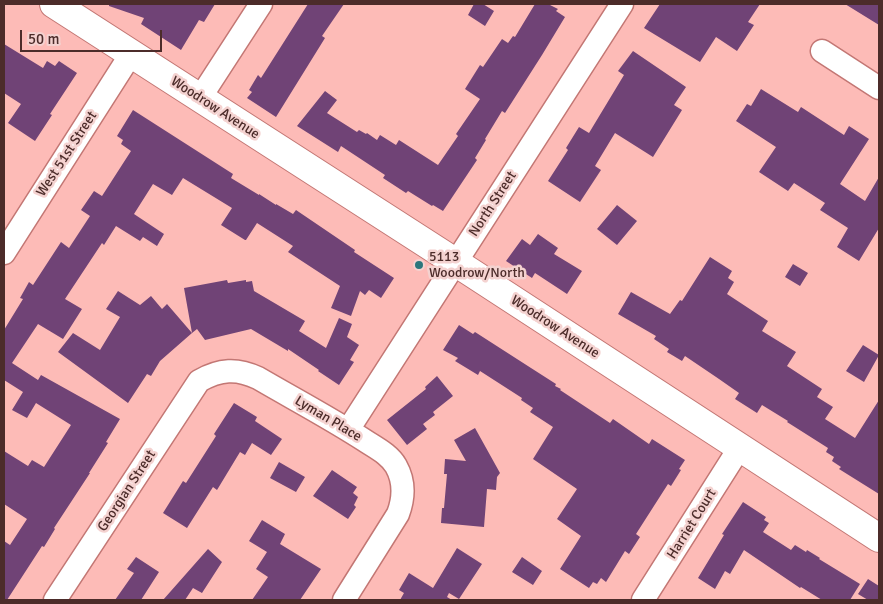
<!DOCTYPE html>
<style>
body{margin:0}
#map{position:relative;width:883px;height:604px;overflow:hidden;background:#fdbbb7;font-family:Signika,sans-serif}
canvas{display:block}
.frame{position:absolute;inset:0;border:5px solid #4c2c2a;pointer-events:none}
.scale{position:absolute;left:20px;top:30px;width:142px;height:22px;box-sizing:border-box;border:2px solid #4c2c2a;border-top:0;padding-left:6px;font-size:15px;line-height:18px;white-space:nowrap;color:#4c2c2a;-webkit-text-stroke:4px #f4d2d0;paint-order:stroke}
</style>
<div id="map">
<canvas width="883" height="604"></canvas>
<div class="frame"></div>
<div class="scale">50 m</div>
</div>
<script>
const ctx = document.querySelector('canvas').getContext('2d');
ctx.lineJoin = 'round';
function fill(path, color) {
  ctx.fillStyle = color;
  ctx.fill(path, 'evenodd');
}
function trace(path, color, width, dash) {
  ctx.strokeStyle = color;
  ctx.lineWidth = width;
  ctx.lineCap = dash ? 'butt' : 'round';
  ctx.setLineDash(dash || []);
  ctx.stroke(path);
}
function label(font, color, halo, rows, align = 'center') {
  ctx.font = font + ' Signika,sans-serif';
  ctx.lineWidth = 5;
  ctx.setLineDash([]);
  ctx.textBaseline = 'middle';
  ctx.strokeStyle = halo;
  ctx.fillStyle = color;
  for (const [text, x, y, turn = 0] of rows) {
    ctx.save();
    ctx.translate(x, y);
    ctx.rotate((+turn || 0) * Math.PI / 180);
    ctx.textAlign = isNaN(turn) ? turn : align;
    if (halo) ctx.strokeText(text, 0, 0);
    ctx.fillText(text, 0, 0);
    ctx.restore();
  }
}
const building = new Path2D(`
 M109,4H215L204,22L199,20L181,50L141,24L144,18L109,6Z
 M308,4H344L322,36L325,38L276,117L247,98L252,92L249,90L258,75L261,78Z
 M474,4H483L494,11L485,26L468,15Z
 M535,4H548L558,9L556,11L565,17L542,55L505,113L502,111L485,139L486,140L475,158L477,160L443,211L433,205L432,206L408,191L406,193L383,178L385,175L341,146L338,152L297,126L325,91L337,100L327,113L357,132L359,130L366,134L367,133L377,140L380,135L396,145L399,140L438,165L458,136L456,134L480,99L465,89L480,65L483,67L502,39L508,43L513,36L515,37Z
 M660,4H760L748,22L754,25L737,51L716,37L700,62L644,28Z
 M845,4H879V25Z
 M4,44L43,68L47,61L55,66L59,61L77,73L50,114L52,115L35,141L8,123L21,104L4,93Z
 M633,51L686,87L674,105L682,110L653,157L615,133L595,166L601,170L580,202L548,181L568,150L566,148L579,127L589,133L624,75L618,71Z
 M761,89L798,112L801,107L844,135L849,126L869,139L840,184L865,201L879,177V228L859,261L837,247L848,228L820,210L825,203L794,183L788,191L759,172L776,147L736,121L747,104L751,106Z
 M133,110L233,174L231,178L259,195V194L276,205V204L293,214L296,210L355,250L354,252L394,278L381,298L369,290L365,295L360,291L351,316L331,308L340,286L288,252L293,246L257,223L246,240H245L221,225L232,208L183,178L172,195L153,184L134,214L164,234L157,246L143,237L140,241L116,226L104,245L102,243L65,299L82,309L63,339L38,324L12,363L38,380L41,375L120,419L106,442L108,443L89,473H90L54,528L55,529L44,547L42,546L7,600H4V541L10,545L27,519L4,504V451L28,466L32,460L44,467L71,425L36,403L27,418L12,410L23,392L4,380V330L23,299L20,298L29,282L33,285L61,242L69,248L90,216L81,210L94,191L102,196L131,151L121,144L123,140L117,136Z
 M617,205L637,221L617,245L597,229Z
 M538,234L558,248L554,254L582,271L567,294L535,273L532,278L506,261L522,239L530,245Z
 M710,257L732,271L728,278L734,282L727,294L768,321L762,331L796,352L787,366L822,389L817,397L833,407L825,419L855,438L879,400V494L839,469L841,467L832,461L834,457L826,452L828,448L787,422L788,421L762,405L757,413L735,399L739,393L719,379L685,356L682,361L667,352L669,349L654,339L656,336L618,314L631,292L670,314L680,300L682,301Z
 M793,264L808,273L800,286L785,277Z
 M227,280L228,283L246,280V282L252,281L254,291L305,321L299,331L326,348L339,318L352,324L347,337L359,345L350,360L354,362L339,385L318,371L319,370L288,349V351L251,329L205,340L197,329L192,333L184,288Z
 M118,291L140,305L151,296L162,309L167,304L192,333L160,361L151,376L147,374L128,403L58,352L73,333L100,350L120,317L106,309Z
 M459,325L473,334L475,332L531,368L556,384L555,386L561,389L560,390L610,423L613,419L649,444L652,439L685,460L679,469L681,470L671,486L668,484L636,534L640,537L629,554L625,551L606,582L601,578L597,584L593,582L589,588L560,569L581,536L557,519L577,489L533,459L553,427L530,412L533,408L521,400L522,398L480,371L478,375L455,361L458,358L443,350Z
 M863,345L879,355L864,382L846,371Z
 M437,376L453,396L433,412L435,415L423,424L427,429L407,445L387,420L426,389L425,387Z
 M234,403L257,417L255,421L282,439L271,455L252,443L245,455L240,452L217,490L213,487L187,528L163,513L183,481L186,483L216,436L214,434Z
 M475,428L500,473L497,477L496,490L487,489L484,527L441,523L442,508H444L447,474H444L445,459L466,461L454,440Z
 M279,462L305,477L296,492L270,478Z
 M332,470L357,487L353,493L358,497L354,505L356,507L348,519L313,496Z
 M743,502L766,517L764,520L769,523L763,532L791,550L795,545L806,552L807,550L820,558L819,559L860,584L850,600H822L801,587L800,588L744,550L730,574L725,571L715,589L698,578L724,535L722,534Z
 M262,520L285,534L280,544L321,569L300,600H252L268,577L256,569L267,552L249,541Z
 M457,548L482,564L459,599L449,593L447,597L452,600H400L404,593L399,590L409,573L433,588Z
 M208,549L222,562L202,593L193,588L185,600H163Z
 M136,557L159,572L141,600H115L134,573L127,569Z
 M522,557L542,571L533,585L512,572Z
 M868,579L879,586V600H868L858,594Z`);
const street = new Path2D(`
 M822,51L879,88
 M200,98L261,4
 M4,253L131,54
 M348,430L622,4
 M55,600L199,381C220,369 237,368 258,378C294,399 330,418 364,440C376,448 389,454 396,466C405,482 404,498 398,514L344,600
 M643,600L740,447`);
const secondary = new Path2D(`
 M54,4L472,273L879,538`);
const markers = [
 [419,265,5,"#2c767c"]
];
const streetNames = [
 ["Woodrow Avenue",215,108,33],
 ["West 51st Street",67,154,-57],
 ["North Street",493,204,-57],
 ["Woodrow Avenue",555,327,33],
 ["Lyman Place",328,419,31],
 ["Georgian Street",127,491,-57],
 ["Harriet Court",692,524,-58]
];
const poiNames = [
 ["5113",429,257],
 ["Woodrow/North",429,273]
];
fill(building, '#704376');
trace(street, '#c37774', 25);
trace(secondary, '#c37774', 30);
trace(street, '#fff', 22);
trace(secondary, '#fff', 28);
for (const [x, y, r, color] of markers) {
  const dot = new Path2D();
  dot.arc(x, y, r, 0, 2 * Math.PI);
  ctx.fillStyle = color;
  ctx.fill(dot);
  trace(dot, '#f4d2d0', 2);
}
label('14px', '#4c2c2a', '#f4d2d0', streetNames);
label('14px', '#4c2c2a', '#f4d2d0', poiNames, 'left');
</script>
